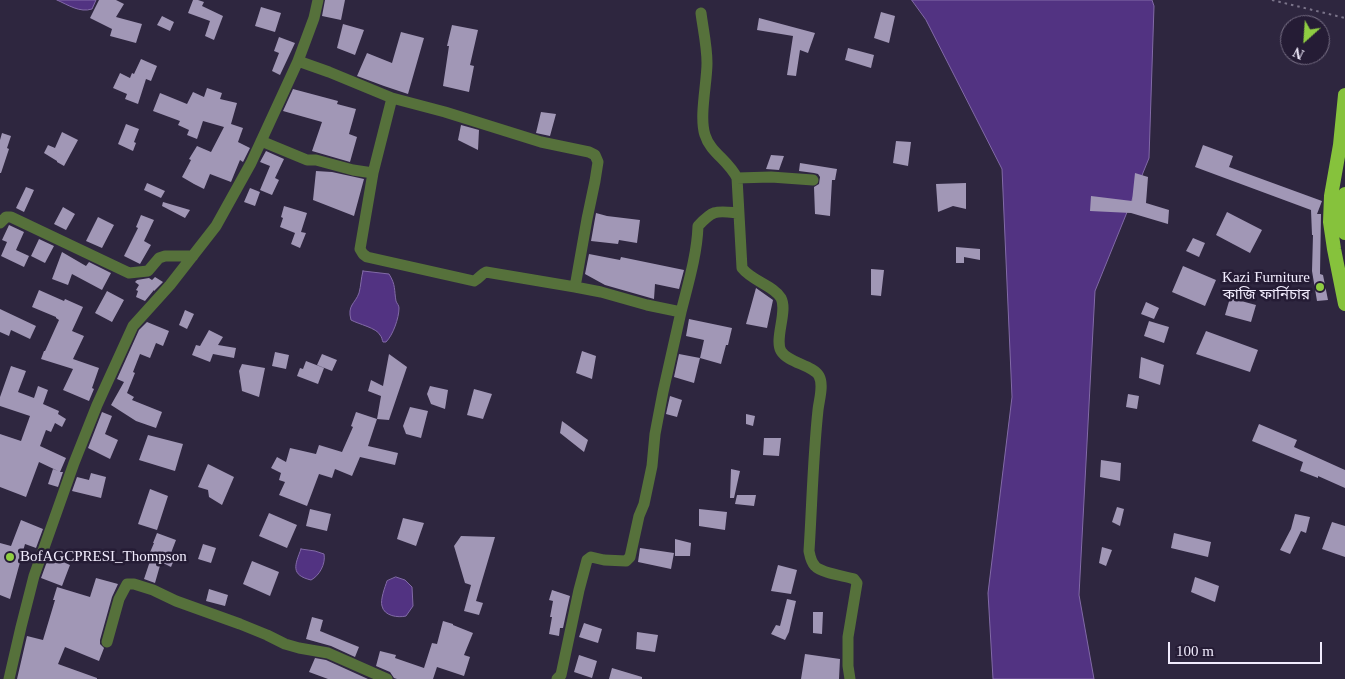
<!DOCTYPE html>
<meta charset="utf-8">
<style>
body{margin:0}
#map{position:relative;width:1345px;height:679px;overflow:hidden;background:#2e263f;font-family:"Times New Roman",serif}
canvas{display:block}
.north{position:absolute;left:1280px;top:15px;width:50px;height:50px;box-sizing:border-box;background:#251c35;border:1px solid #776f85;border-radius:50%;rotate:206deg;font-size:14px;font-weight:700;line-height:20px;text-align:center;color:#f1ecfd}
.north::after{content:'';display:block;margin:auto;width:18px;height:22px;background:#8fcd42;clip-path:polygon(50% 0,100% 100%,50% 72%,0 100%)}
.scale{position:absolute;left:1168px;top:642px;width:154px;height:22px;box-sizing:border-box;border:2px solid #f1ecfd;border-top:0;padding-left:6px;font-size:15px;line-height:18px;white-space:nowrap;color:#f1ecfd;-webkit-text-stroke:4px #251c35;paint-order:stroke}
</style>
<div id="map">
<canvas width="1345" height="679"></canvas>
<div class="north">N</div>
<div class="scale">100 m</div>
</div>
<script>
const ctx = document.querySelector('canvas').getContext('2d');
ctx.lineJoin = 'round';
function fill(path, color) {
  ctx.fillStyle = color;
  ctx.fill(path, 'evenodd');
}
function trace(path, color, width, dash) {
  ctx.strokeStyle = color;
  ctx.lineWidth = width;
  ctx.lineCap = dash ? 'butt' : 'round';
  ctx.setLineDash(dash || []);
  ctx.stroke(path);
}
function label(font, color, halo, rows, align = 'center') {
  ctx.font = font + ' "Times New Roman","Noto Sans Bengali",serif';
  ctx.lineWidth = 5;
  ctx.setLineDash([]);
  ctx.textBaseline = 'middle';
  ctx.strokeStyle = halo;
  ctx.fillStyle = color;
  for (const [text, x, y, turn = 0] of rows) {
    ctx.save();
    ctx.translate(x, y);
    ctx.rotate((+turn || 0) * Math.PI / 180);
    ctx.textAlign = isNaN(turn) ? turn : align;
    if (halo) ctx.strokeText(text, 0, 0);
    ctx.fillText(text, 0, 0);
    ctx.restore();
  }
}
const water = new Path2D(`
 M57,0H96L92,9C80,13 68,5 57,0Z
 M912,0H1152L1154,6L1149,158L1095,291L1079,595L1094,679H993L988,593L1012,397L1002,169L926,20Z
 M363,271L389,274C396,285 394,290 396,301C397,304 399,305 399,308C399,318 393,335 386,342H383C382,340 382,337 380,335C377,328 358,324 351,320C347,305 355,304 359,293C361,286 361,278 363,271Z
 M301,549L315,551L324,554C326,564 319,576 311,580C290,575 295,565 301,549Z
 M396,577L405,580L412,587L413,606L406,616C398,618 384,616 382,606C380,600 385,587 387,581Z`);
const building = new Path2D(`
 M99,0H116L124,4L116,17L142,24L136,43L110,36L112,29L90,18Z
 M193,0H198L204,2L202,6L223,16L214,40L205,36L210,21L188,13Z
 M325,0H345L341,20L322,16Z
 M261,7L281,13L275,32L255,26Z
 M881,12L895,16L889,43L874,38Z
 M162,16L174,22L170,31L157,25Z
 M759,18L815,33L808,53L800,50L796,76L787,75L793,36L757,30Z
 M343,24L364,30L355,55L337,48Z
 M452,25L478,30L470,65L474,66L469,92L443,86L449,46H447Z
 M401,32L424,38L408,94L384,86L357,76L367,53L392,63Z
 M279,37L295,43L280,75L272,71L279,53L274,51Z
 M848,48L874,55L871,68L845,60Z
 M141,59L157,66L151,81L146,79L138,104L125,99L127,94L113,88L120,73L130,78L132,73L134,74Z
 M207,88L222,93L220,99L237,103L231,124L243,128L238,142L250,148L243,162L240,160L231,182L210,174L204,189L194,184L182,177L191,160L189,159L197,146L211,152L224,127L203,121L197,139L187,135L189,130L178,125L180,121L153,111L160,93L187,104L193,92L204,97Z
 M293,89L338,101L337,104L356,109L349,134L357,137L350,162L312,151L322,122L283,111Z
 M541,112L556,114L550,136L536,133Z
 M126,124L139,129L134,142L136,143L133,151L118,144Z
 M461,125L479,130L478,150L458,140Z
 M62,132L78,140L64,166L57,162V161L44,153L48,145L55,148Z
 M2,133L11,136L7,148L9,149L1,173H0V140Z
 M896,141L911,142L908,166L893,163Z
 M1203,145L1233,156L1229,167L1322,201L1317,214H1321L1320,274L1323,275L1328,300L1317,301L1312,271L1313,235H1312L1311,210L1195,167Z
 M266,151L284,159L275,178L279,180L272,195L260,190L270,166L260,162Z
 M771,155L784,156L779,170L766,169Z
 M800,163L837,169L835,180H832L830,216L815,214L814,187L819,184L820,177L818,174L814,173L799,171Z
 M316,171L332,172L364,179L354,216L313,200Z
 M1135,173L1148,177L1146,203L1169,210L1168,224L1131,213L1090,211L1091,196L1132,201Z
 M147,183L165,191L161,198L144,190Z
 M966,183V209L953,206L938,212L936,184Z
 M26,187L34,190L24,212L16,208Z
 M250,188L260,192L255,206L244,202Z
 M163,202L190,210L185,218L162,206Z
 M284,206L307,213L301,232L306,233L300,248L291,244L295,233L280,227L283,218L281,217Z
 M63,207L75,214L66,230L54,224Z
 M1227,212L1262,230L1250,253L1216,235Z
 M596,213L607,216L640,220L637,243L619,240L618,244L591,241Z
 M141,215L154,220L144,241L151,245L140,264L124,256L138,228L136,227Z
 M98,217L114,225L102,248L86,241Z
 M9,225L24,232L16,250L29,256L24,267L1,256L7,242L2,240Z
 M1193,238L1205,243L1199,257L1186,251Z
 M39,239L54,246L45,263L31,256Z
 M956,247L980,249V260L964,257V263H956Z
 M62,252L86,266L89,262L111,273L102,290L72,274L68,285L52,279Z
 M589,254L620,260L621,257L684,270L679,289L655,284L654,299L605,285L585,274Z
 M1183,266L1216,280L1205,306L1172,292Z
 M871,269L884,270L881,296L871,295Z
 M155,277L163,282L154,291V290L145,301L136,297L138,291L136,290L139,285L135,282L137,280L149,278L152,280Z
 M756,288L773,300L767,328L746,324Z
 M39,290L64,301L65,299L83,307L72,331L84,336L73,359L99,368L92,388L94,389L89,401L63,390L73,369L41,359L44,351H45L59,320L56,318V317L32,307Z
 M107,291L124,300L112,322L95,313Z
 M1230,298L1256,305L1251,322L1225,315Z
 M1146,302L1159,308L1154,319L1141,314Z
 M0,309L36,326L30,339L11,330L9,336L0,332Z
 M185,310L194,314L187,329L179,325Z
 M689,319L732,328L728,345H726L721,364L700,358L704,340L686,336Z
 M1149,321L1169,327L1164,343L1144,336Z
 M147,322L169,331L163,346L156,343L150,358L140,354L133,372L135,373L127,393L134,397L132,400L162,412L156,428L136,421L111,405L124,382L117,379L139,330Z
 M209,330L223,337L218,345L236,348L234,358L213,354L210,362L192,355L196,345L200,346Z
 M1206,331L1258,350L1250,372L1196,354Z
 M582,351L596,356L592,379L576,373Z
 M275,352L289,355L286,369L272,366Z
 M322,354L337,360L332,371L317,365Z
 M389,354L407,367L389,420L377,419L381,396L368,391L371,380L383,386Z
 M679,354L700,358L694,383L674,377Z
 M1141,357L1164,365L1160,385L1139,378Z
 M306,361L324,368L318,384L297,376L300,368L303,369Z
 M242,364L265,368L259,397L242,391L239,371Z
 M11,366L26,371L18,392L34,398L38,386L48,390L43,404L59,411L58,414L66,419L62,427L55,423L51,432L46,430L40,446L66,458L60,472H63L58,487L48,484L53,469L58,471L39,462L26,497L0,487V434L21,441L30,416L0,406V397Z
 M430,386L448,390L445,409L431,404L427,394Z
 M474,389L492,394L483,419L467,415Z
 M1128,394L1139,396L1137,409L1126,407Z
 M670,396L682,400L677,417L666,414Z
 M410,407L428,411L421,438L406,434L403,426Z
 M102,412L112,416L105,434L118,440L110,459L88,448Z
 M356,412L377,419L368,446L398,453L395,465L360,457L352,476L335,469L332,478L319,474L307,506L279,495L285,482L279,480L281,473L271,468L277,457L286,462L290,448L316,454L319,445L342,452L353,427L351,426Z
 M746,414L755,416L753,426L746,424Z
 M562,421L588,440L584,452L560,433Z
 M1259,424L1297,440L1294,447L1345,470V488L1318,476V478L1300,471L1303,462L1252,441Z
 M148,435L183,444L175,471L139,460Z
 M764,438H781L779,456L763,455Z
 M1101,460L1121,463L1120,481L1100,477Z
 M208,464L234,477L222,505L209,497L208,490L198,487Z
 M731,469L740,471L734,498H730Z
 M91,473L106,477L101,498L72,491L77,477L89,480Z
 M150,489L168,496L157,530L138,524Z
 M737,495H756L754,506L735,504Z
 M1117,507L1124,509L1120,526L1112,522Z
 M310,509L331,514L327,531L306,526Z
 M699,509L727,512L725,530L699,526Z
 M269,513L297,525L287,548L259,536Z
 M1295,514L1310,517L1306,533L1301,531L1290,554L1280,550L1291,529Z
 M403,518L424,523L416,546L397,539Z
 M21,520L43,529L36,548L25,544L10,599L0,595V543L11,546Z
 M1332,522L1345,526V557L1322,549Z
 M157,533L176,540L171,553L176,555L171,567L161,562L155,583L144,579L151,558L148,557L154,543H153Z
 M1174,533L1211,542L1208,557L1171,548Z
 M461,536L495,537L476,601L483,603L479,615L464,611L471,585L465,583L454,546Z
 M675,539L691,543L690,556H675Z
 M203,544L216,548L211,563L198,559Z
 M1102,547L1112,550L1106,566L1099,563Z
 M640,548L674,553L671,569L638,562Z
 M49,556L70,565L62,586L41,578Z
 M252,561L279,572L270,596L243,584Z
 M778,565L797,570L791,594L771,591Z
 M1195,577L1219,586L1215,602L1191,592Z
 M96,578L118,584L112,597L100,640V644L104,648L99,661L65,647L58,664L97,678V679H17L27,636L43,640L55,600H53L57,587L90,597Z
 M209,589L228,595L225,606L206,601Z
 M552,590L570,596L563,628H560L559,636L549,634L552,617H550L553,601L549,600Z
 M787,599L796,601L789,632L785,640L771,634L776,625L780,626Z
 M813,612H823L822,634L813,633Z
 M312,617L323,620L320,631L359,647L355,657L331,646L306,639Z
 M443,621L453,624V625L473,633L464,655L470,657L464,676L437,667L433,679H397L394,678L390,672L376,666L380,651L396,655L395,658L424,668L432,643L437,644Z
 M584,623L602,629L598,643L579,637Z
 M637,632L658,635L655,652L636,649Z
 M805,654L840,659L839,679H801Z
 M579,655L597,661L592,678L574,672Z
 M315,658L326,660L368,679H328L309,672Z
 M612,668L642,677V679H609Z`);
const path = new Path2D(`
 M1272,0L1345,18`);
const minor = new Path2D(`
 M318,0L314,18L298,61L329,72L392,98L445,112L541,142L589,152L595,155L598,162L595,181L587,219L575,287L601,292L647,305L681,312L663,392L655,434L652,466L644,504L639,516L630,557L626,561L604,560L591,557L587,560L579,590L561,675L557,679
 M701,13C703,29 707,46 707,63C707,83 699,117 705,135C710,152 729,161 737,178L742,268C752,281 774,286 781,298C788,311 774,339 781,351C788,363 813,365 819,376C824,385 819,400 818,410C813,457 812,504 809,551C810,556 811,562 815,566C821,573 845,576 854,579L857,583L848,637V666L850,679
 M392,98L373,173L360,249L363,254L367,257L474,281C480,278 481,274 486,272L575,287
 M261,141L307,160H316L353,170L373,173
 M737,178L771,177L813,180
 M0,223L6,217H11L129,273L148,271L159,258L165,256H193
 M681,312C688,284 697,255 698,226C714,209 716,211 739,213
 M107,642L119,599L127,584H134L153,590L176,601L240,624L267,635L285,644L299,648L328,653L387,679
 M9,679L21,627L34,576L74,463L97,405L133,326L170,285L216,226L251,163L298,61`);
const trunk = new Path2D(`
 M1345,95L1340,145L1331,196L1330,222L1334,249L1345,304
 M1345,194L1343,221L1345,233`);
const markers = [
 [1320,287,5,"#8fcd42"],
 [10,557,5,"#8fcd42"]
];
const poiNames = [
 ["Kazi Furniture",1310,278],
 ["কাজি ফার্নিচার",1310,295],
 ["BofAGCPRESI_Thompson",20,557,"left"]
];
fill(water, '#523382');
trace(water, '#826aa7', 1);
fill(building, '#a197b6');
trace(path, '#7a7389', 2, [2.5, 4]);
trace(minor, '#56713b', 11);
trace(trunk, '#86c23c', 14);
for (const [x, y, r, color] of markers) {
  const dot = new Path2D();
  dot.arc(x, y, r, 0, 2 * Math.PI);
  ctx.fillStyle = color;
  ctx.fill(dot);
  trace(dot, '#251c35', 2);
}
label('15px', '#f1ecfd', '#251c35', poiNames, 'right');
</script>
